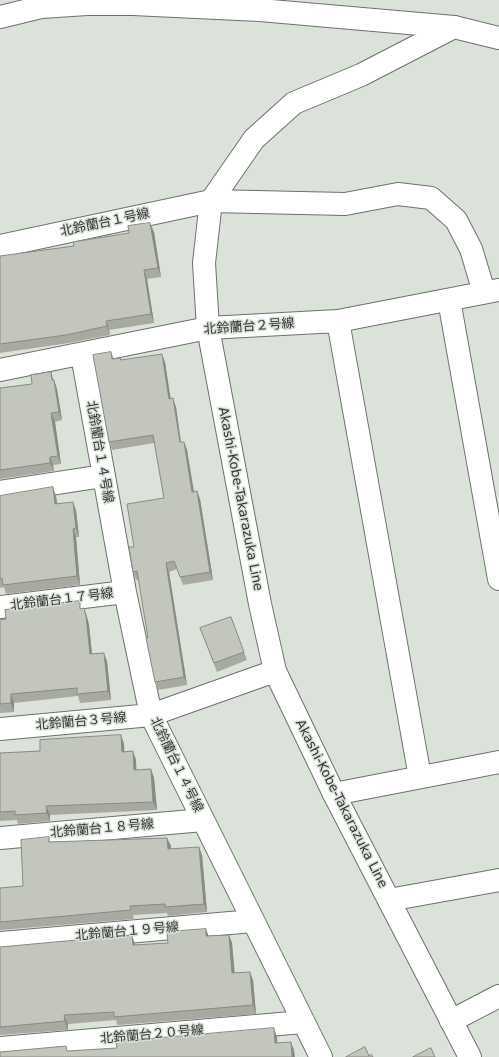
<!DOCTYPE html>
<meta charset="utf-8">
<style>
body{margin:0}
canvas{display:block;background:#dae2d9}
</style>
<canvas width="499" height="1057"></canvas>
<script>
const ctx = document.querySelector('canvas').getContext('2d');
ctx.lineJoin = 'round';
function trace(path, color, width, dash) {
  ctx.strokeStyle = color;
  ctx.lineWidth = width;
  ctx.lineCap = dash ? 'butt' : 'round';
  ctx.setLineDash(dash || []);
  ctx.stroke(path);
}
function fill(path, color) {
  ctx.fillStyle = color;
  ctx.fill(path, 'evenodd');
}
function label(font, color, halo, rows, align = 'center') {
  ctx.font = font + ' "DejaVu Sans","Noto Sans JP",sans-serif';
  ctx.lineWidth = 3;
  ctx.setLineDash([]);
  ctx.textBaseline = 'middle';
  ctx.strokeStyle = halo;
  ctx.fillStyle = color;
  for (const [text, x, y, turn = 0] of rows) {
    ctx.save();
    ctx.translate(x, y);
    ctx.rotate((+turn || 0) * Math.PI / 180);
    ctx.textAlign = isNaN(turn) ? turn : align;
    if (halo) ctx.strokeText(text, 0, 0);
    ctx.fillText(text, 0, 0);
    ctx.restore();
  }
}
const minor = new Path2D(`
 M0,246L211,201L345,204L398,194L431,198L456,220L471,249L484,292
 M449,300L499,579
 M338,321L420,777
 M82,355L125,592L151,715L321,1057
 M0,370L208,328L338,321L498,290
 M0,492L103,476
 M0,607L125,592
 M0,729L151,715L275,671
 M334,794L499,762
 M0,838L203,820
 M389,900L499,880
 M0,943L253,921
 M451,1021L499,996
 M0,1048L303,1022`);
const major = new Path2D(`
 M454,27L361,75L294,103L254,139L211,201L204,263L208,328L260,604L275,671L334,794L470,1057`);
const highway = new Path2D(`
 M0,17L41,7L87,4H133L260,10L454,27L499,38`);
const wall = new Path2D(`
 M150,223L154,232L161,277L147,279L154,323L109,330L110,335L69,343L0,353V256L74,246L129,233Z
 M111,352L114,359L120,358L121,360L165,362L170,399L176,407L181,442H184L187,450L194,491L200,499L213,580L183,585L177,569L169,572L187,685L158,690L155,682L139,580H136L133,572L134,547L164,498L154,443L112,450L109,442Z
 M51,372L57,389L62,420L55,422L61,464L53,465L54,471L0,479V388L32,384Z
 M0,496H56L57,503L76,510L79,537H76L80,585L6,594L4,587L0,588Z
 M84,608L87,617L89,625L92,654L107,661L111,700L80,703L78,696L14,703V712L0,713V620Z
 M231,617L247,660L217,672L200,628Z
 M121,735L124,744V752L133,751L136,760V770L151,769L154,778L157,810L50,815V821L18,824L17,820L0,821V753L40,751Z
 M49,837L50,842L167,838L171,846V849L199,847L202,855L207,912L168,916L167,913L133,915L134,919L0,930V888L23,886Z
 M206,929L208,936L229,935L232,943L235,973L253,980L256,1014L117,1025L116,1020L68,1024V1030L0,1035V947L135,944V945L168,943Z`);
const shadedWall = new Path2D(`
 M150,223L154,232L161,277L158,268Z
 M144,270L147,279L154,323L151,314Z
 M106,321L109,330L110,335L107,326Z
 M162,354L165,362L172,407L169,399Z
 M54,380L57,389L62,420L59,412Z
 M173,398L176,407L182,450L180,442Z
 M51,413L55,422L61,464L58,456Z
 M184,442L187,450L195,500L192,492Z
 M50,457L53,465L54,471L50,463Z
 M53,487L56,496L58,512L55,504Z
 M197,491L200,499L213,580L210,572Z
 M73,502L76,510L79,537L76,528Z
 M73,529L76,537L80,585L77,576Z
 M166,563L169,572L187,685L184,677Z
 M84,608L87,617L89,625L93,663L90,654Z
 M104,653L107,661L111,700L108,691Z
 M11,694L14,703V712L11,703Z
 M121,735L124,744L125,761L122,752Z
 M133,751L136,760L137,779L134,770Z
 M151,769L154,778L157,810L153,802Z
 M46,806L50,815V821L47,813Z
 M167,838L171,846V857L168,849Z
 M199,847L202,855L207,912L204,904Z
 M206,929L209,937L206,936Z
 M132,935L135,944L136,954L133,945Z
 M229,935L232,943L235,982L232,973Z
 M250,972L253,980L256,1014L253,1005Z
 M64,1015L68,1024V1030L65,1021Z
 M274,1028L277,1037L278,1052L275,1043Z
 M291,1042L294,1050L295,1057H292Z`);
const building = new Path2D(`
 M150,223L158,268L144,270L151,314L106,321L107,326L66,335L0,344V256L74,246L73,242L129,233L128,226Z
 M111,352L112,359L120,358L121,360L162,354L169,399L173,398L180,442H184L192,492L197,491L210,572L180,577L174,561L166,563L184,677L155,682L146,638H148L137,571L133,572L129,547H134L127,504L164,498L153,435L109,442L93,355Z
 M51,372L52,380H54L59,412L51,413L58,456L50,457V463L0,470V388L32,384L31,375Z
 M53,487L55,504L73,502L76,528L73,529L77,576L3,585L2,578L0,579V496Z
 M80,601V609L84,608L86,616L90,654L104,653L108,691L77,694V688L11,694V703L0,704V620L6,619L5,610Z
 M231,617L244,652L214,663L200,628Z
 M121,735L122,752L133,751L134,770L151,769L153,802L46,806L47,813L15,815V811L0,812V753L40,751V740Z
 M49,837V842L167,838L168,849L199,847L204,904L165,907V904L130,906L131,910L0,922V888L23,886L21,840Z
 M206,929V936L229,935L232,973L250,972L253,1005L114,1017V1012L64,1015L65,1021L0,1027V947L132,935L133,945L168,943L167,932Z
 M274,1028L275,1043L291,1042L292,1057H0V1052L66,1046L67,1051L117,1048L116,1042Z
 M365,1047L369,1056L371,1054L373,1057H346Z
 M431,1048L435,1057H413Z`);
const streetNames = [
 ["北鈴蘭台１号線",105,223,-12],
 ["北鈴蘭台２号線",249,327,-4],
 ["北鈴蘭台１４号線",99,452,80],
 ["Akashi-Kobe-Takarazuka Line",240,499,79],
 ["北鈴蘭台１７号線",62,600,-7],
 ["北鈴蘭台３号線",81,722,-5],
 ["北鈴蘭台１４号線",176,765,64],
 ["Akashi-Kobe-Takarazuka Line",341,804,63],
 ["北鈴蘭台１８号線",102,829,-5],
 ["北鈴蘭台１９号線",127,932,-5],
 ["北鈴蘭台２０号線",152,1035,-5]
];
trace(minor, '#6b726b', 24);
trace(major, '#6b726b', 24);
trace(highway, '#6b726b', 24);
trace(minor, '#fff', 22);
trace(major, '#fff', 22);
trace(highway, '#fff', 22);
fill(wall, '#a8aaa2');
fill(shadedWall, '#888b84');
fill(building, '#c3c6bc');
trace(building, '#888b84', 1);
label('13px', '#323532', '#dae2d9', streetNames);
</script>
